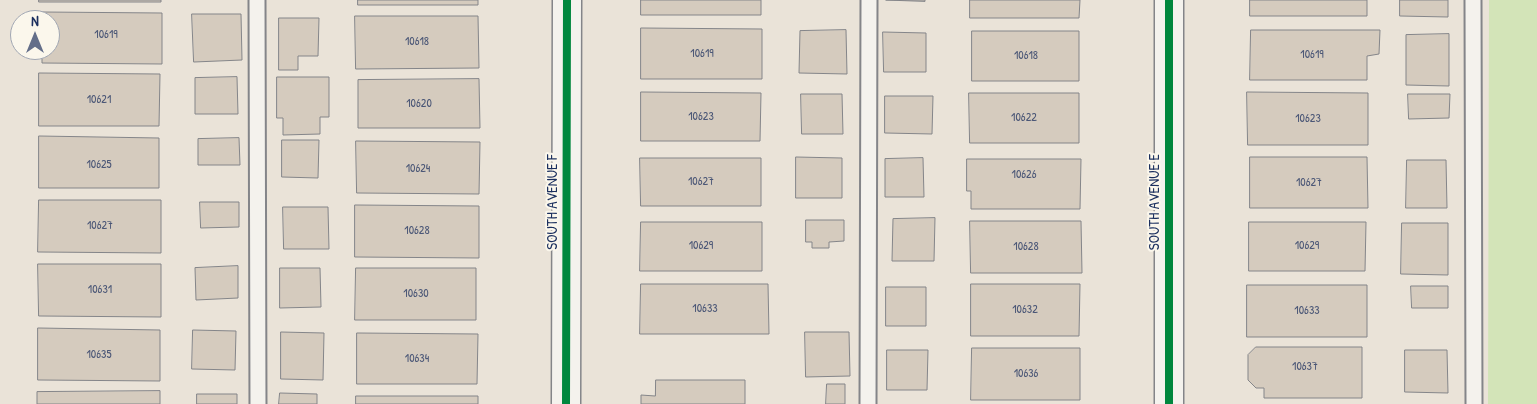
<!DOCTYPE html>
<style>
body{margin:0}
#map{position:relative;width:1537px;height:404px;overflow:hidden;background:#eae3d8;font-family:"Patrick Hand",sans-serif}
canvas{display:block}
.north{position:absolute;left:10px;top:10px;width:50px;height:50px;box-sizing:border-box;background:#fbf7ec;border:1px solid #a1a7b3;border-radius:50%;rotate:0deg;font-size:14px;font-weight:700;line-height:20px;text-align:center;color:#1b2f5e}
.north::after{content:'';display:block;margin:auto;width:18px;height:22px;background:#636e89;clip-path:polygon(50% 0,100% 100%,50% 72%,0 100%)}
</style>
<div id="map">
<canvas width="1537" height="404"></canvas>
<div class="north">N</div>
</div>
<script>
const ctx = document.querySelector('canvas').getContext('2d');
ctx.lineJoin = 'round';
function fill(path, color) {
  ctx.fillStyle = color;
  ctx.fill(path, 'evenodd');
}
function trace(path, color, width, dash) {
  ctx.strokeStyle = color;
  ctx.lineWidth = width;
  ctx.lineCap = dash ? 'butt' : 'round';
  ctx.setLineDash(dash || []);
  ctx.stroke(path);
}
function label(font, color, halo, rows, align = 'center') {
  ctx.font = font + ' "Patrick Hand",sans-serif';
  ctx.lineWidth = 4;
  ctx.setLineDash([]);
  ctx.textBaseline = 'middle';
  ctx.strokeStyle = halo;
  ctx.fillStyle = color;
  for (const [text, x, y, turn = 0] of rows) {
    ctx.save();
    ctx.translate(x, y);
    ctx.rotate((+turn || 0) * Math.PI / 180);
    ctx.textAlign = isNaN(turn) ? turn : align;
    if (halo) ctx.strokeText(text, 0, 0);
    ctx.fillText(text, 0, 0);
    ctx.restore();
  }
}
const green = new Path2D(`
 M1489,0H1537V404H1488Z`);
const building = new Path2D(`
 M39,0H161V2H39Z
 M358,0H478V5H358Z
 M641,0H761V15H641Z
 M886,0H925V1Z
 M970,0H1080L1079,18H970Z
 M1250,0H1367V16H1250Z
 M1400,0H1448V17L1400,16Z
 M42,12L162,13V64L42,63V50H50V20H42Z
 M192,14H241L242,60L194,62Z
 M355,16H478L479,68L356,69Z
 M279,18H319L318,56H298V70H279Z
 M641,28L762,29V79H641Z
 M846,30L847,74L799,73L800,31Z
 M1251,30H1380L1379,54L1367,56V80H1250Z
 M972,31H1079V81H972Z
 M883,32L926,33V72H884Z
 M1449,34V86L1406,85V35Z
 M39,73L160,74L159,126H39Z
 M237,77L238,114H195V78Z
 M277,77H329V117H320V134L283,135V118H277Z
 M479,79L480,128H358V80Z
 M641,92L761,93L760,141H641Z
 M1247,92L1368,93V145H1248Z
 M969,93H1079V143H970Z
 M801,94H842L843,134H802Z
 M1408,94H1450L1449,118L1409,119Z
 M885,96H933L932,134L885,133Z
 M39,136L159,138V188H39Z
 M239,138L240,165H198V139Z
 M282,140H319L318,178L282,177Z
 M356,141L480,142L479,194L357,193Z
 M796,157L842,158V198H796Z
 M1250,157H1367L1368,208H1250Z
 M640,158H761V206H641Z
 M923,158L924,197H885V159Z
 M967,159H1081L1080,209H971V191H967Z
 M1407,160H1446L1447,208H1406Z
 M39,200H161V253L38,252Z
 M200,202H239V227L201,228Z
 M355,205L479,206V258L355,257Z
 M283,207H328L329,249H284Z
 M935,218L934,261H892L893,219Z
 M806,220H844V241L829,242V248H812V242H806Z
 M970,221H1081L1082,273H971Z
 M641,222H762V271H640Z
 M1249,222H1366L1365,271H1249Z
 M1402,223H1448V275L1401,274Z
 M38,264H161V317L39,316Z
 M238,266V298L196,300L195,268Z
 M280,268H320L321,307L280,308Z
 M356,268H476V320H355Z
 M641,284H768L769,334H640Z
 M971,284H1080L1079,336H971Z
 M1247,285H1367V337H1247Z
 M1411,286H1448V308H1412Z
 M886,287H926V326H886Z
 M38,328L160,330V381L38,380Z
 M193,330L236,331L235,370L192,369Z
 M281,332L324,333L323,380L281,379Z
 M805,332H849L850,376L806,377Z
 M357,333L478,334L477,384H357Z
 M1256,347H1362V398H1264V388H1256L1248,380V355Z
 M972,348H1080V400H971Z
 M887,350H928L927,390H887Z
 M1405,350H1447L1448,393L1405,392Z
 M656,380H745V404H641V395L655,396Z
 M827,384H845V404H826Z
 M160,391V404H37V392Z
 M280,393L317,394V404H279Z
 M197,394H237V404H197Z
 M356,396H478V404H356Z`);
const lane = new Path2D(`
 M257,0L258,404
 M1473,0L1474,404
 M868,404L869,0`);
const street = new Path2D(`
 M566,404L567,0
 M1169,404V0`);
const cycleway = new Path2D(`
 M566,404L567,0
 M1169,404V0`);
const numberNames = [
 ["10619",106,35],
 ["10618",417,42],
 ["10619",702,54],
 ["10619",1312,55],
 ["10618",1026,56],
 ["10621",99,100],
 ["10620",419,104],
 ["10623",701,117],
 ["10622",1024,118],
 ["10623",1308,119],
 ["10625",99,165],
 ["10624",418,169],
 ["10626",1024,175],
 ["10627",701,182],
 ["10627",1309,183],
 ["10627",100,226],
 ["10628",417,231],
 ["10629",701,246],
 ["10629",1307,246],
 ["10628",1026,247],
 ["10631",100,290],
 ["10630",416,294],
 ["10633",705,309],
 ["10632",1025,310],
 ["10633",1307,311],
 ["10635",99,355],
 ["10634",417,359],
 ["10637",1305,367],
 ["10636",1026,374]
];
const streetNames = [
 ["SOUTH AVENUE F",553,202,-90],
 ["SOUTH AVENUE E",1155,202,-90]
];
fill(green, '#d3e4b8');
fill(building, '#d5cbbe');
trace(building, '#848589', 1);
trace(lane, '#848589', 19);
trace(street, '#848589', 31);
trace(lane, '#f4f2ed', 15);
trace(street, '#f4f2ed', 28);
trace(cycleway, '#00873e', 8);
label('12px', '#4a5676', null, numberNames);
label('15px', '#1b2f5e', '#fbf7ec', streetNames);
</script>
